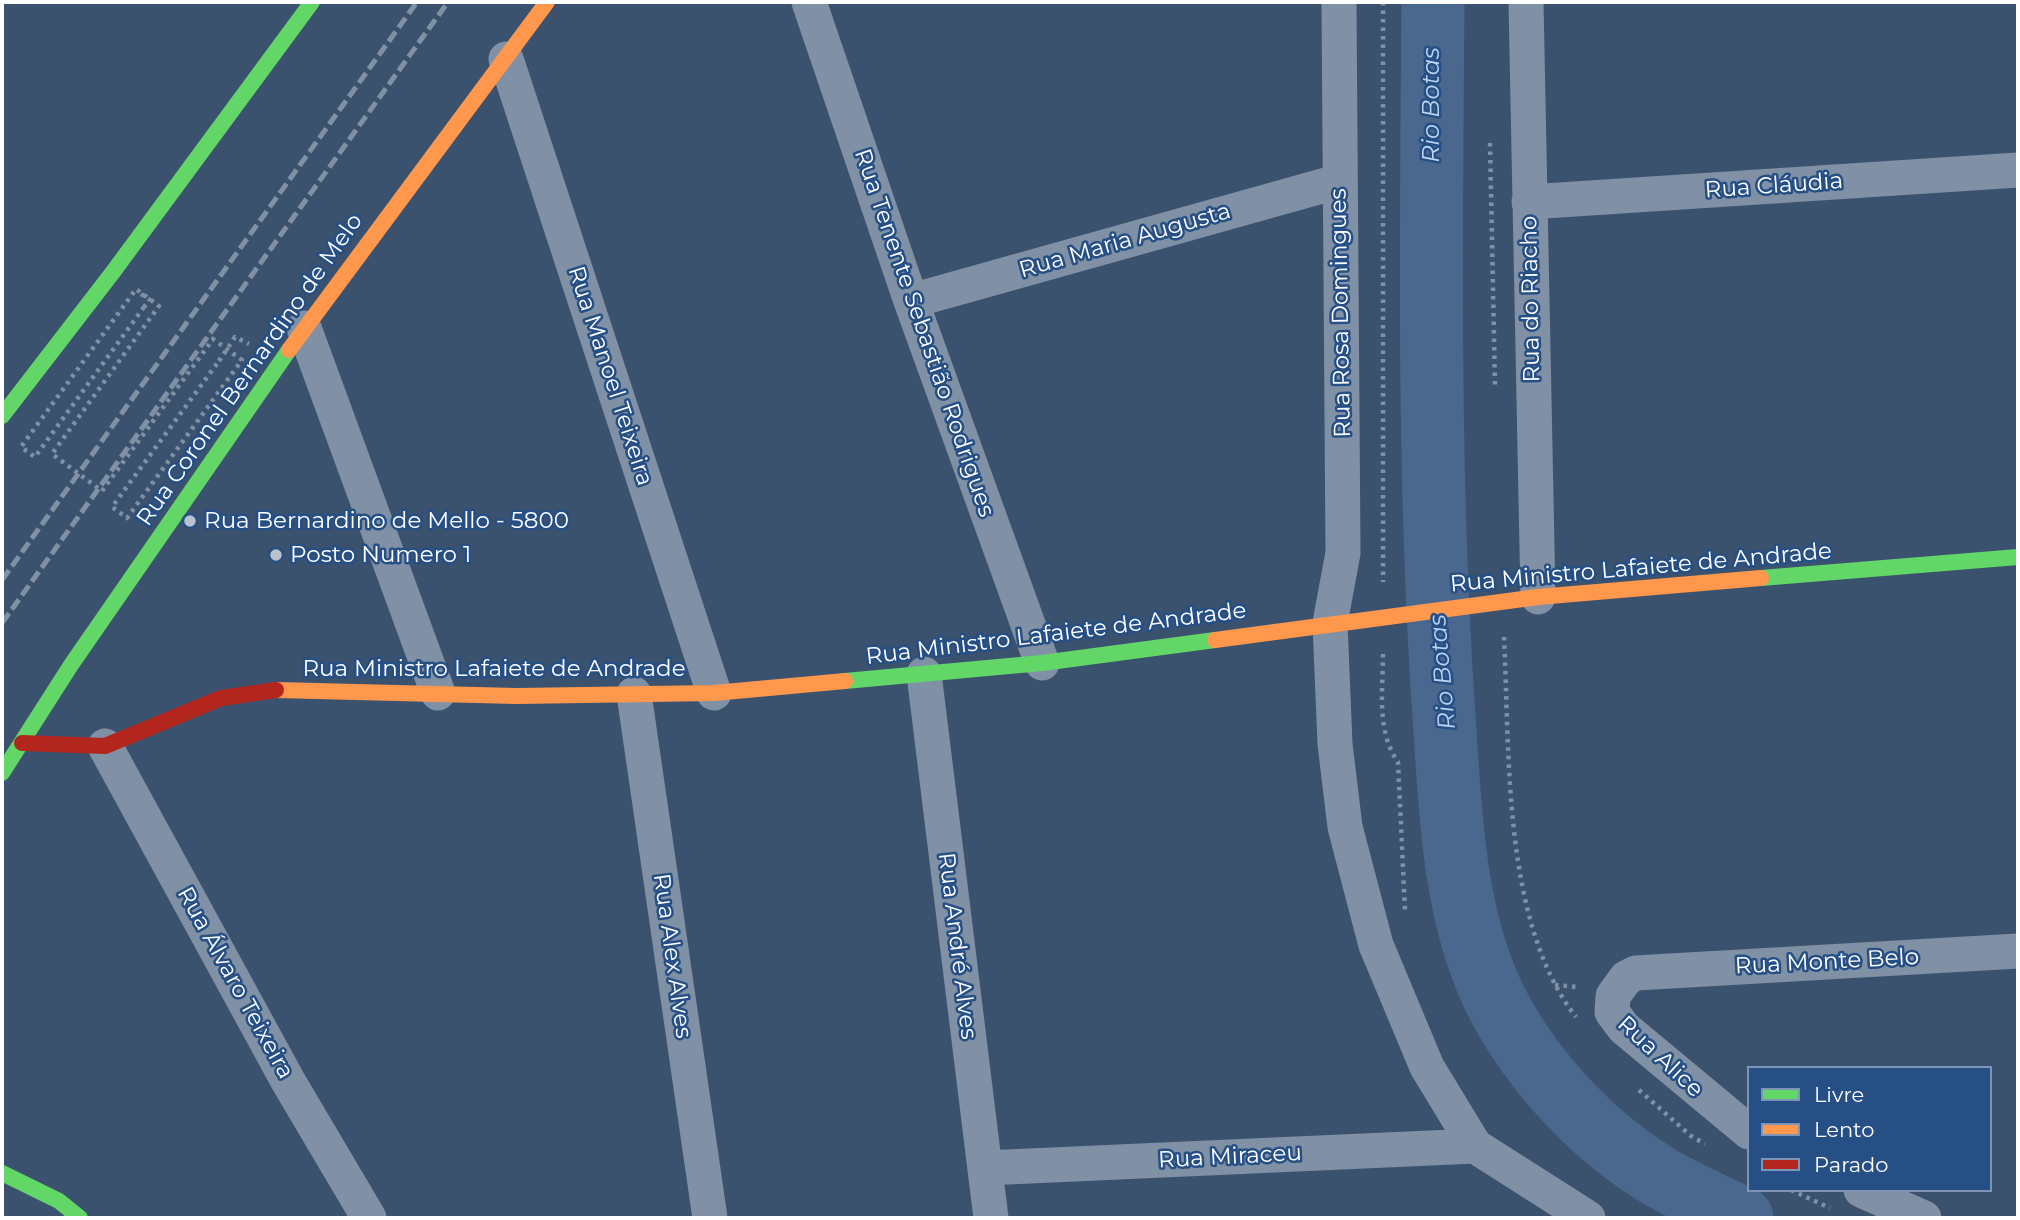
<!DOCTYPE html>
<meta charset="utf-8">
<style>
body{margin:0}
#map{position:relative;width:2020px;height:1220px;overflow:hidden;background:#3b526f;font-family:Montserrat,sans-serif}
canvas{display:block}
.frame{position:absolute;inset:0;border:4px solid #fff;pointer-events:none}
.legend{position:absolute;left:1747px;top:1066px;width:245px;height:126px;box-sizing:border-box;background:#254f85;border:2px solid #7c95b6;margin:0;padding:9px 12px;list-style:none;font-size:21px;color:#fff}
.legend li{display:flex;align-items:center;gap:14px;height:35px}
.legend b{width:35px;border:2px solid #7c95b6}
</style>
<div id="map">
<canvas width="2020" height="1220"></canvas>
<div class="frame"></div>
<ul class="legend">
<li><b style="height:9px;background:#63d668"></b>Livre</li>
<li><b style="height:9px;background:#ff974d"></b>Lento</li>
<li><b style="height:9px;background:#b3261e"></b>Parado</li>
</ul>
</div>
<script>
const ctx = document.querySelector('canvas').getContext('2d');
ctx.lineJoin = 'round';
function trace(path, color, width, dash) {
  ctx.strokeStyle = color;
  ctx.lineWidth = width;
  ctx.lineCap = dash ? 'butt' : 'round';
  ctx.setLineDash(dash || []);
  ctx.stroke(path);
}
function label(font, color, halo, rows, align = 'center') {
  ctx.font = font + ' Montserrat,sans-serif';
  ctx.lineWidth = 5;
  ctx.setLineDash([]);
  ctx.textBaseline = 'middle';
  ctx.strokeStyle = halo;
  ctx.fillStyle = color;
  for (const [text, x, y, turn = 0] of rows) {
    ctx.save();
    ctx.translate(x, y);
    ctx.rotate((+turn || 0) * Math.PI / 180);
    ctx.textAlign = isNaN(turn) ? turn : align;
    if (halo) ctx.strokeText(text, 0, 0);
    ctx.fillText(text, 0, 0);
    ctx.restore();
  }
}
const river = new Path2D(`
 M1433,2C1431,235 1428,469 1443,702C1450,799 1451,904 1492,993C1526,1064 1586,1130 1652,1172C1680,1190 1712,1203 1742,1218`);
const path = new Path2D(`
 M1383,2V582
 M1490,143L1495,386
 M141,294L150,300L144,307
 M219,361L235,337L249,344
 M1504,637C1510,753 1502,922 1576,1017
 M1383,654C1383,690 1376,731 1398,762L1405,910
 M1555,985L1579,987
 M1639,1090L1691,1136L1705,1144
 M1791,1190L1830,1208`);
const street = new Path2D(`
 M809,2L911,301L1042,663
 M1339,2L1343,553L1330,623L1335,744L1345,827L1376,945L1427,1067L1475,1146L1588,1218
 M1526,2L1538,597
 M506,59L714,693
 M1529,202L2018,170
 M911,301L1340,181
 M304,328L438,693
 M924,674L991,1218
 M634,694L710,1218
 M105,746L288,1081L369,1218
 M1749,1132L1624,1028L1612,1012L1613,996L1626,978L1636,973L2018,951
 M985,1168L1475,1146
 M1861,1190L1924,1218`);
const fast = new Path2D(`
 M2,416L113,272L312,2
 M1761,578L2018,557
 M845,681L1042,663L1215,640
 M2,773L71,665L289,350
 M2,1173L59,1201L80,1218`);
const slow = new Path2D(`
 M289,350L547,2
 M1215,640L1538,597L1761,578
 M276,690L517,696L714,693L845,681`);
const jam = new Path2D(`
 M22,743L105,746L221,698L276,690`);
const rail = new Path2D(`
 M2,580L417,2
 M2,623L448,2`);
const pathBridge = new Path2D(`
 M144,307L35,457L21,447L136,289L159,306L52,454L102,491L213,339L242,360L127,518L112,507L219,361`);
const markers = [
 [190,521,7,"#bac2cd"],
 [276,555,7,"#bac2cd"]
];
const streetNames = [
 ["Rua Cláudia",1774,186,-4],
 ["Rua Maria Augusta",1125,241,-16],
 ["Rua do Riacho",1531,299,-91],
 ["Rua Rosa Domingues",1341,313,-91],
 ["Rua Tenente Sebastião Rodrigues",924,333,71],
 ["Rua Coronel Bernardino de Melo",250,370,-55],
 ["Rua Manoel Teixeira",610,376,72],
 ["Rua Ministro Lafaiete de Andrade",1641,568,-5],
 ["Rua Ministro Lafaiete de Andrade",1056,634,-7],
 ["Rua Ministro Lafaiete de Andrade",494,669],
 ["Rua André Alves",957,946,83],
 ["Rua Alex Alves",672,956,82],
 ["Rua Monte Belo",1827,962,-3],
 ["Rua Álvaro Teixeira",235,983,61],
 ["Rua Alice",1660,1057,43],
 ["Rua Miraceu",1230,1157,-3]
];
const poiNames = [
 ["Rua Bernardino de Mello - 5800",204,521],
 ["Posto Numero 1",290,555]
];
const waterNames = [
 ["Rio Botas",1432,105,-90],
 ["Rio Botas",1443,672,-95]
];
trace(river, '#4a688e', 63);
trace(path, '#8191a5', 4.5, [3.5, 5]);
trace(street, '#8191a5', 35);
trace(fast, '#63d668', 16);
trace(slow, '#ff974d', 16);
trace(jam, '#b3261e', 16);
trace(rail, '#8191a4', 5, [12, 5]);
trace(pathBridge, '#8191a5', 4.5, [3.5, 5]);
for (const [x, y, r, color] of markers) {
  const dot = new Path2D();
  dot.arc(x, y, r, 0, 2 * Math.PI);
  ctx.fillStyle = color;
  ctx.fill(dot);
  trace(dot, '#254f85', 2.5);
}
label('23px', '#fff', '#254f85', streetNames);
label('23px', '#fff', '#254f85', poiNames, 'left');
label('italic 24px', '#bad3f0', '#254f85', waterNames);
</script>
